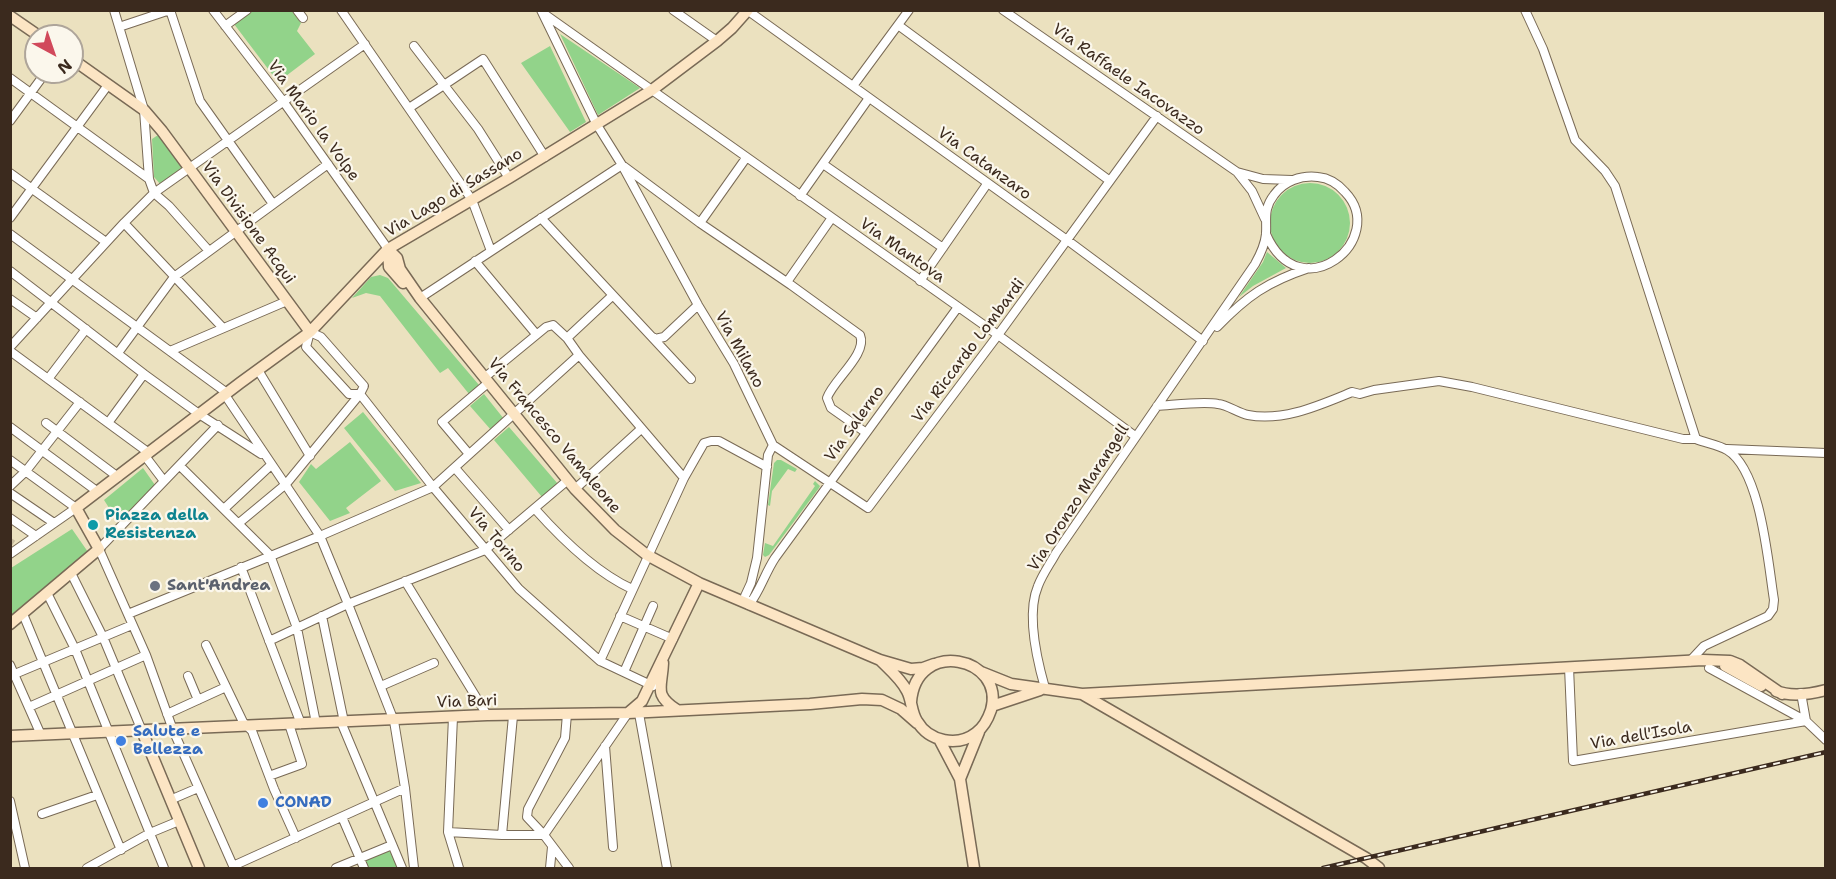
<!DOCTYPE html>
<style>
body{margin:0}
#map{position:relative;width:1836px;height:879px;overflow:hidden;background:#ebe1bf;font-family:"Shantell Sans",sans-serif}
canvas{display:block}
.frame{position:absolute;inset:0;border:12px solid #3b2a1e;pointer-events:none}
.north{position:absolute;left:24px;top:24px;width:60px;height:60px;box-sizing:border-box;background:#fbf7ec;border:2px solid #aea59a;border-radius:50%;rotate:140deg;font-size:16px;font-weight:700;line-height:24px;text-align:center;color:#3b2a1e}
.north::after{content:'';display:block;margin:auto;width:21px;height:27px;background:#d1495b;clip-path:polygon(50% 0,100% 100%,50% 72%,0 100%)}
</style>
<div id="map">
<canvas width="1836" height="879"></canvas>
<div class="frame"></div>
<div class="north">N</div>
</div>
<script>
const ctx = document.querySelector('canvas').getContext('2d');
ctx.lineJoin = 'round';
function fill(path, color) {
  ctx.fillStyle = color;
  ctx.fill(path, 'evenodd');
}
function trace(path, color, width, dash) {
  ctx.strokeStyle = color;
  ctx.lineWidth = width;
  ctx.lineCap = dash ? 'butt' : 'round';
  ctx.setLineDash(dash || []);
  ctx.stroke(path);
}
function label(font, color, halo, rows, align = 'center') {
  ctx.font = font + ' "Shantell Sans",sans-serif';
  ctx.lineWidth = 4.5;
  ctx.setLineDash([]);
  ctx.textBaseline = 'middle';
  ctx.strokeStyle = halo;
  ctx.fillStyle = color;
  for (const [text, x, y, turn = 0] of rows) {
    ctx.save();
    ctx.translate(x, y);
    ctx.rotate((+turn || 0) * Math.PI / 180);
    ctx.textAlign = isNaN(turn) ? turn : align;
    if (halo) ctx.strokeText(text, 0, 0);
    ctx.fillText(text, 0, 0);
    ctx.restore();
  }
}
const green = new Path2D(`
 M252,11H292L301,23L297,31L315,54L278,82L234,24Z
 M560,34L640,88L598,115Z
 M550,46L586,122L570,132L521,63Z
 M158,135L184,169L161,185L154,177L152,139Z
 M1270 223a40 40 0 1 1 80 0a40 40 0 1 1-80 0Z
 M1267,252L1286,268L1253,286L1239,297L1263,262Z
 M380,275L388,278L479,385L469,394L448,368L440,373L380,296L366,293L352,298L371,277Z
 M484,394L504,419L491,430L470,406Z
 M363,412L421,483L395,491L344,428Z
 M509,427L558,484L542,497L494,440Z
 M350,442L381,481L346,508L350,513L330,521L299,482L311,464L316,469Z
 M777,460H781L797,469L795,472L788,469L772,491L770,506L768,505L774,463Z
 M143,468L155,485L118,522L104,500Z
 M815,481L820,486L819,488L769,555L765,557L763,555L765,543L773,546L815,486L813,484Z
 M72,529L88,552L11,616V568Z
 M390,851L397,867L367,868L364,864L365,860Z`);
const streetTunnel = new Path2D(`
 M10,542L13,544`);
const street = new Path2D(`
 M114,10L144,110L149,179L154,193
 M170,10L200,101L273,204
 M213,10L283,101L388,249
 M297,10L303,18
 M341,10L472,200L491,251
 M541,10L597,125L622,165L698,305L734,364L773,445L768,455L757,558L751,583L745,596L749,605C760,591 765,573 775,558L958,307
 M673,10L717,41
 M747,10L1067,240L1203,341
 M1003,10L1237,172
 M1525,10L1543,49L1575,140L1605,171L1615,186L1696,439C1706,443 1719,445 1727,450C1761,470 1768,563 1774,600L1773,609L1768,616L1704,646L1690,661
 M543,13L998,335L1135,436
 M898,25L1110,181
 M225,26L247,10
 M119,27L170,10
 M10,78L149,179
 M853,86L909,10
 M409,108L444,85L414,46
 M10,121L46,72
 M823,164L943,248
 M10,173L106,242
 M509,178L478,129L444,85L483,59L545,157
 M154,193L169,206L209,251
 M800,196L869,98
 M10,218L108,85
 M541,218L651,336L655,339L664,337L698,305
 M1265,219L1252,191L1237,172L1263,179L1292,180
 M124,223L223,328
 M700,223L746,158
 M10,234L227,393
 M475,261L536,334
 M10,271L144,374L199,414L261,454
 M920,281L987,184
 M787,282L831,219
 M420,298L622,165L700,223L791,285L860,335C868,354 833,380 827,398L831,408L865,432
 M10,299L37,318
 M1217,327C1247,296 1267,282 1309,268
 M651,336L691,379
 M567,338L612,296
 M10,347L124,223L154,193L365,44
 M10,351L149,453
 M170,351L287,301
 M118,353L174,277L328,164
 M258,370L310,456
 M484,378L546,327L553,325L567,338L579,355L684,478
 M48,379L86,329
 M360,394L433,487L519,589L600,661L653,686
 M225,395L320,536L348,604L394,721L405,788L414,868
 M1157,406C1174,405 1203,401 1218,404C1228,405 1238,413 1248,415C1283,422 1320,405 1352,392L1360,394L1374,390L1439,381L1472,387L1683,439H1696
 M46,423L118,477
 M108,423L144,374
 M218,425L99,549L146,655L173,730L234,868
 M10,427L98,492
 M773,445L868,508L998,335L1157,116
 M1727,449L1826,453
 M469,454L442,422L488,383
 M145,456L164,481
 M10,460L76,508L10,554
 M180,466L270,555L297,628L316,723
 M455,468L509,530
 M10,486L26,471L80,402
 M575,489L641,429
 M10,493L54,523
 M225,508L271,465
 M535,509C560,537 597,573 632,589
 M10,518L36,536
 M239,523L286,484L360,394L364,386L321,337L310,332L306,347L349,394H360
 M241,567L301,724
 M71,573L103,637L142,731
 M405,581L487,715
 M47,593L75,649L164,868
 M23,614L121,850
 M128,614L320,536L433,487L579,355
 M322,616L344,722
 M620,616L673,639
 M269,641L348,604L485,550L568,480
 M206,645L243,722L252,731L274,789L296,838
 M600,661L684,478L704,443L711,441H719L767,467
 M10,665L41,735
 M1569,667L1573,761L1806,721
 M1709,668L1806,721
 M624,672L653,606
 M10,676L132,625
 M188,676L198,700
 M381,686L434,663
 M1045,688C1037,660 1026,614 1038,586C1042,575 1050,564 1056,553L1255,264C1260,255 1265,245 1266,234C1267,219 1263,209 1274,195C1284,181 1301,175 1318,177C1329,178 1338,184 1345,192C1390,239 1300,312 1266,234
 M1801,693L1806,721L1826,740
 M29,707L146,655
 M638,708L667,868
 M167,714L226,687
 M567,714L565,738L528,809L527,817L544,835L569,868
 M453,717L448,832L459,868
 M341,722L402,868
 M605,746L613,847
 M269,776L302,764L289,724
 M170,800L198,788
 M10,801L25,868
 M42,814L97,795
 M342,817L364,868
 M448,832L502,835H544
 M502,835L513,716
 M544,835L628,713
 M233,866L405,788
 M87,868L150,833L179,821
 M336,868L392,845
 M550,868L552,847`);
const secondary = new Path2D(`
 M10,16L39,36
 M72,59L144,110L162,131L310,332
 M388,249L397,258L400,269L420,298L575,489L615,530L647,555L699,583L880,660L911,669L923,668L934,664
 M388,249L389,267L403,283
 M10,624L99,549L76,508L240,383L310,332L388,249L509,178L652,90L717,41L732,28L748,10
 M880,660C889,669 901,679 907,691C912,700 911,712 917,721C929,742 958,747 976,733C984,727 988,719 991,710C1006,657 916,637 911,702
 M663,663C662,688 653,694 677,710
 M1725,666L1761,686
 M981,672L1011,684L1082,694L1703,660L1730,661L1740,665L1782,694
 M1776,691C1791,697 1811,694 1826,690
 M1082,694L1366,858L1379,868
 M992,706L1040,690
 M628,713L642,701L699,583
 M142,731L199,868
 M10,736L487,715L628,713L810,704L862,699L882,700L901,709L917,723
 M939,739L960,779L974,868
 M960,779L979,732`);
const rail = new Path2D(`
 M1323,868L1826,752`);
const markers = [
 [93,525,6,"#0f9aa8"],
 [155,586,6,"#6b7280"],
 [121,741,6,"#3f7fe0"],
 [263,803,6,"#3f7fe0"]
];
const streetNames = [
 ["Via Raffaele Iacovazzo",1128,80,35],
 ["Via Mario la Volpe",313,121,54],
 ["Via Catanzaro",984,164,36],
 ["Via Lago di Sassano",454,193,-31],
 ["Via Divisione Acqui",248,223,54],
 ["Via Mantova",902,251,35],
 ["Via Milano",739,350,61],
 ["Via Riccardo Lombardi",969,351,-53],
 ["Via Salerno",855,424,-54],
 ["Via Francesco Vamaleone",554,436,50],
 ["Via Oronzo Marangell",1079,498,-57],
 ["Via Torino",496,540,50],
 ["Via Bari",467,702,-2],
 ["Via dell'Isola",1641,736,-10]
];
const cultureNames = [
 ["Piazza della",105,516],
 ["Resistenza",105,534]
];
const worshipNames = [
 ["Sant'Andrea",167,586]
];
const shopNames = [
 ["Salute e",133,732],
 ["Bellezza",133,750],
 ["CONAD",275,803]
];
fill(green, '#92d38a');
trace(streetTunnel, '#c8bc9f', 8, [8, 4]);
trace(street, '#796a56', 10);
trace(secondary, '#796a56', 13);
trace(street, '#fff', 8);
trace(secondary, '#fce5c4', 10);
trace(rail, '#3b2a1e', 4.5);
trace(rail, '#fbf7ec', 2, [7]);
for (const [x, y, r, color] of markers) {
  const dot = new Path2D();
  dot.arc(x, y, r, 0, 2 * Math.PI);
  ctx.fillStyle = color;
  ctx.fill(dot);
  trace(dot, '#fbf7ec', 2);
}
label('16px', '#3b2a1e', '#fbf7ec', streetNames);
label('bold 16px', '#0d838f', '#fbf7ec', cultureNames, 'left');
label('bold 16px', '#5b616d', '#fbf7ec', worshipNames, 'left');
label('bold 16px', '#366cbe', '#fbf7ec', shopNames, 'left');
</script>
